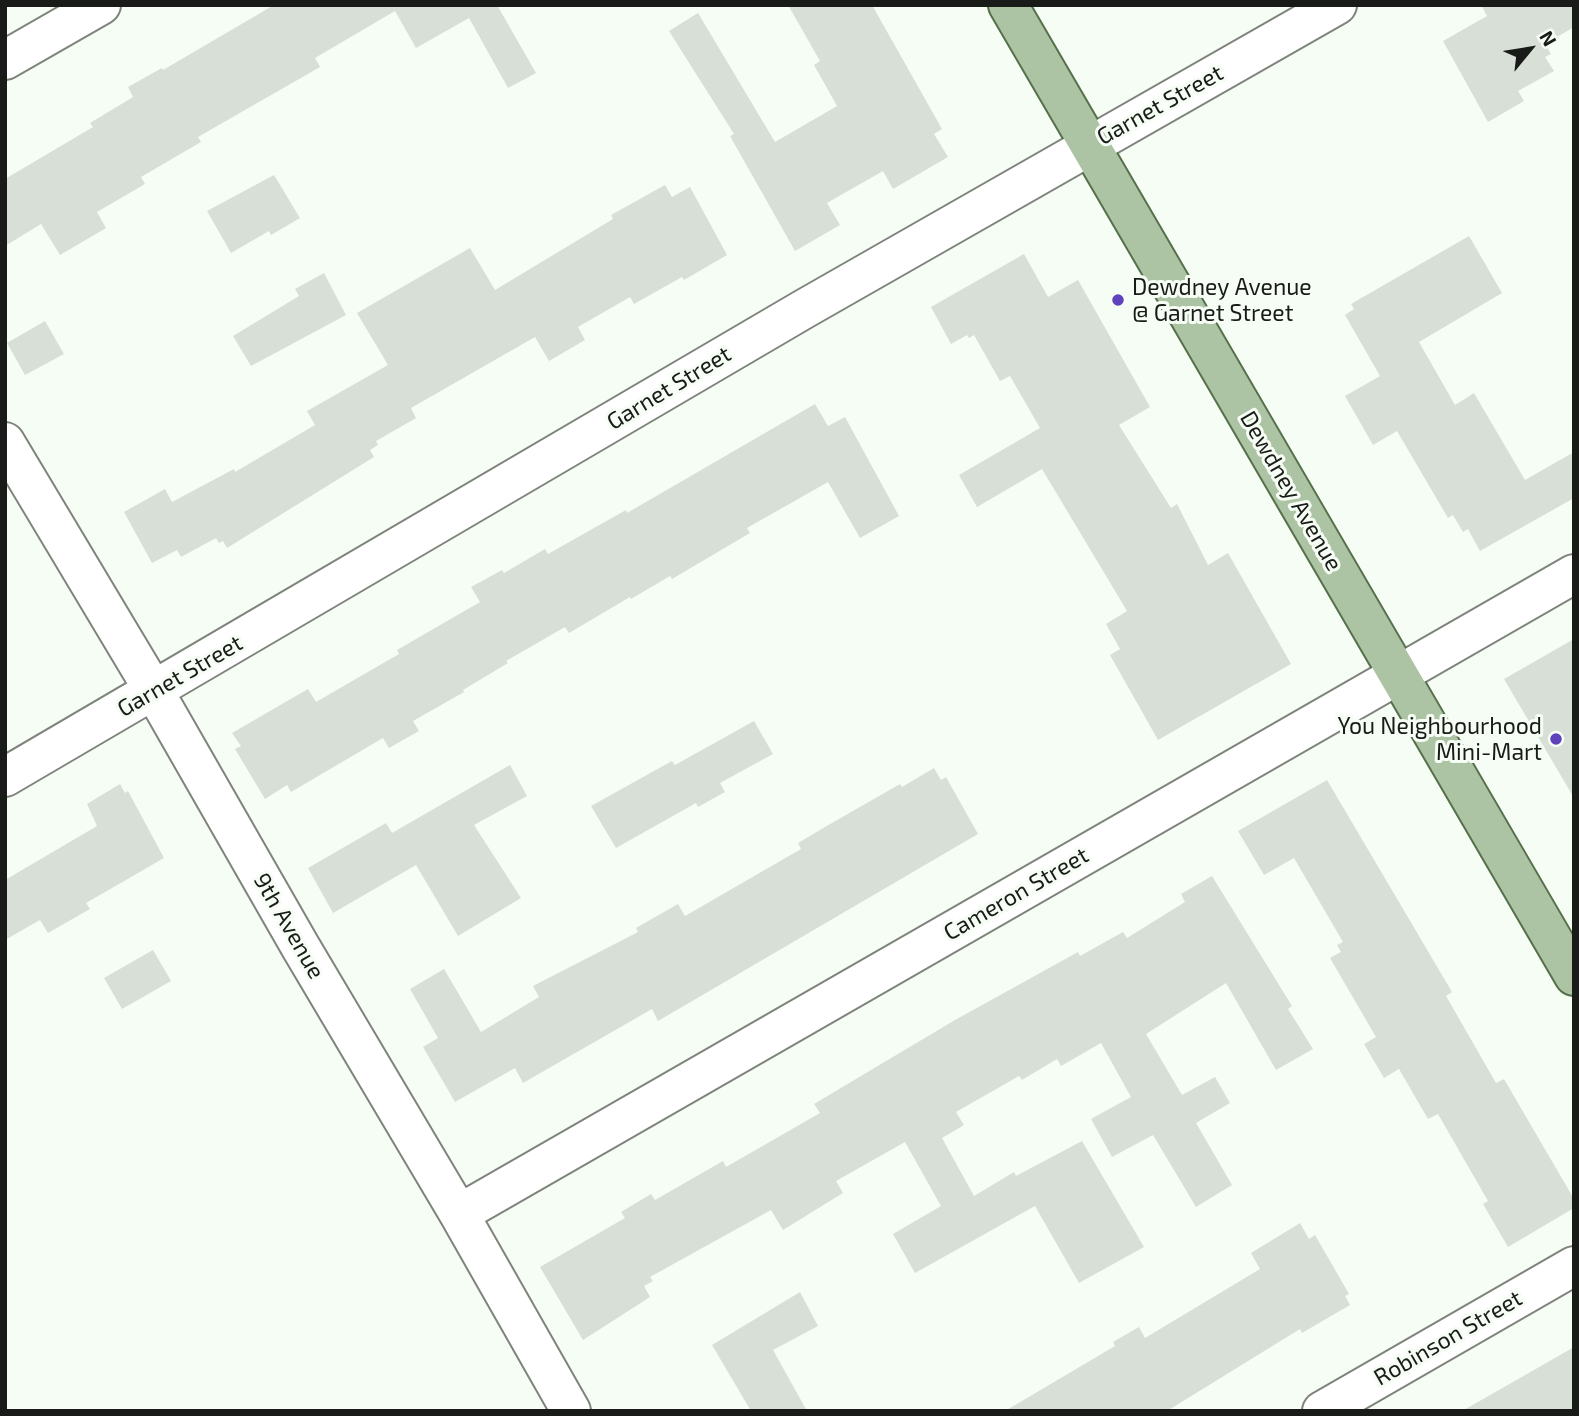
<!DOCTYPE html>
<style>
body{margin:0}
#map{position:relative;width:1579px;height:1416px;overflow:hidden;background:#f6fdf4;font-family:"Exo 2",sans-serif}
canvas{display:block}
.frame{position:absolute;inset:0;border:7px solid #191b18;pointer-events:none}
.north{position:absolute;left:1495px;top:14px;width:70px;height:70px;-webkit-text-stroke:5px #f6fdf4;paint-order:stroke;rotate:60deg;font-size:19px;font-weight:700;line-height:28px;text-align:center;color:#191b18}
.north::after{content:'';display:block;margin:auto;width:24px;height:32px;background:#191b18;clip-path:polygon(50% 0,100% 100%,50% 72%,0 100%)}
</style>
<div id="map">
<canvas width="1579" height="1416"></canvas>
<div class="frame"></div>
<div class="north">N</div>
</div>
<script>
const ctx = document.querySelector('canvas').getContext('2d');
ctx.lineJoin = 'round';
function fill(path, color) {
  ctx.fillStyle = color;
  ctx.fill(path, 'evenodd');
}
function trace(path, color, width, dash) {
  ctx.strokeStyle = color;
  ctx.lineWidth = width;
  ctx.lineCap = dash ? 'butt' : 'round';
  ctx.setLineDash(dash || []);
  ctx.stroke(path);
}
function label(font, color, halo, rows, align = 'center') {
  ctx.font = font + ' "Exo 2",sans-serif';
  ctx.lineWidth = 6;
  ctx.setLineDash([]);
  ctx.textBaseline = 'middle';
  ctx.strokeStyle = halo;
  ctx.fillStyle = color;
  for (const [text, x, y, turn = 0] of rows) {
    ctx.save();
    ctx.translate(x, y);
    ctx.rotate((+turn || 0) * Math.PI / 180);
    ctx.textAlign = isNaN(turn) ? turn : align;
    if (halo) ctx.strokeText(text, 0, 0);
    ctx.fillText(text, 0, 0);
    ctx.restore();
  }
}
const building = new Path2D(`
 M274,5H497L536,73L508,88L469,18L416,48L395,11L315,58L320,67L198,137L201,142L141,177L145,184L97,212L106,228L60,255L41,224L5,246V179L93,127L90,123L133,97L128,87L162,68L163,70Z
 M788,5H872L942,129L934,134L948,157L893,189L883,171L827,203L840,225L795,251L730,136L734,134L669,31L698,13L775,142L837,106L814,65L820,61Z
 M1481,5H1574V27L1545,44L1551,54L1545,57L1554,71L1518,91L1524,101L1488,122L1443,41L1487,16Z
 M274,175L300,218L271,235L269,231L231,253L207,211Z
 M665,185L672,197L690,187L727,255L684,280L682,277L634,304L630,297L578,327L585,340L549,361L535,337L411,408L416,418L376,441L378,445L370,450L374,457L227,548L223,541L219,543L216,538L181,557L177,550L152,563L124,512L165,489L172,502L234,469L235,472L315,425L307,411L388,365L357,313L470,248L495,290L613,219L611,215Z
 M1469,236L1502,293L1419,342L1455,405L1474,393L1525,480L1574,452V498L1480,551L1468,529L1463,532L1453,515L1448,518L1397,431L1373,445L1345,396L1380,376L1345,315L1354,309L1351,304Z
 M1024,254L1048,297L1078,280L1150,407L1119,425L1171,508L1177,504L1208,565L1228,553L1291,664L1158,740L1110,655L1120,649L1106,624L1127,611L1042,469L977,507L959,475L1040,428L1010,376L1000,381L974,335L969,338L967,335L951,344L931,307Z
 M324,273L346,315L251,366L233,336L299,296L295,289Z
 M45,321L64,354L25,375L7,343Z
 M815,404L828,426L845,417L899,516L860,538L828,482L747,528L750,533L672,579L670,576L631,599L630,597L569,633L565,627L506,661L508,663L463,690L464,692L413,721L419,731L389,748L383,738L291,792L287,785L265,799L235,749L241,746L232,733L308,689L316,702L399,654L397,650L480,602L471,587L502,570L504,573L545,549L548,554L626,510L627,513Z
 M1574,639V798L1504,679Z
 M754,721L773,754L720,783L725,792L698,807L696,803L616,848L591,806L672,761L675,765Z
 M510,765L527,796L474,825L521,898L458,936L416,865L333,913L308,868L386,823L392,833Z
 M934,768L941,780L946,777L978,834L658,1021L652,1009L523,1083L515,1068L455,1102L423,1047L438,1038L410,989L444,969L481,1032L539,997L533,986L638,932L636,928L678,904L685,916L801,849L798,843L825,827L900,784L902,787Z
 M1327,780L1452,992L1446,996L1496,1083L1504,1079L1574,1199V1208L1508,1247L1483,1204L1488,1201L1438,1114L1428,1119L1399,1069L1384,1078L1364,1044L1376,1037L1330,958L1341,952L1337,945L1343,942L1294,858L1264,875L1238,831Z
 M120,784L125,793L128,791L164,858L86,903L90,909L48,933L40,920L5,940V880L97,826L87,804Z
 M1212,876L1292,1006L1288,1009L1313,1049L1276,1070L1226,983L1146,1034L1182,1095L1215,1077L1230,1103L1196,1123L1232,1185L1196,1207L1153,1135L1112,1157L1091,1119L1131,1097L1101,1043L1061,1066L1057,1059L1022,1080L1019,1076L956,1112L964,1125L942,1138L974,1196L1014,1172L1016,1176L1082,1141L1144,1247L1079,1283L1035,1206L915,1273L893,1234L941,1206L905,1142L836,1181L843,1193L783,1230L771,1210L650,1277L653,1281L644,1286L650,1297L583,1340L540,1267L625,1218L621,1212L651,1194L655,1200L723,1161L726,1167L820,1113L814,1104L955,1020L1078,952L1080,956L1123,932L1127,938L1185,902L1181,894Z
 M153,950L171,981L122,1009L104,978Z
 M1300,1223L1309,1239L1315,1235L1349,1294L1345,1296L1350,1305L1302,1333L1300,1329L1167,1411H1005L1115,1346L1113,1342L1139,1327L1145,1338L1260,1269L1251,1253Z
 M800,1292L818,1326L773,1350L807,1411H751L712,1345Z
 M1574,1347V1411H1462L1527,1374Z`);
const minor = new Path2D(`
 M5,60L101,5
 M5,442L154,691L300,946L459,1214L571,1411
 M5,777L804,309L1337,5
 M459,1214L1574,574
 M1322,1411L1574,1266`);
const major = new Path2D(`
 M1008,5L1574,976`);
const markers = [
 [1118,300,7,"#5e43bc"],
 [1556,739,7,"#5e43bc"]
];
const streetNames = [
 ["Garnet Street",1160,105,-29],
 ["Garnet Street",669,388,-31],
 ["Dewdney Avenue",1291,491,60],
 ["Garnet Street",180,676,-30],
 ["Cameron Street",1016,894,-30],
 ["9th Avenue",289,926,60],
 ["Robinson Street",1448,1338,-30]
];
const poiNames = [
 ["Dewdney Avenue",1132,287],
 ["@ Garnet Street",1132,313],
 ["You Neighbourhood",1542,726,"right"],
 ["Mini-Mart",1542,752,"right"]
];
fill(building, '#d8dfd6');
trace(minor, '#7e847c', 42);
trace(major, '#55704b', 42);
trace(minor, '#fff', 38);
trace(major, '#acc4a3', 38);
for (const [x, y, r, color] of markers) {
  const dot = new Path2D();
  dot.arc(x, y, r, 0, 2 * Math.PI);
  ctx.fillStyle = color;
  ctx.fill(dot);
  trace(dot, '#f6fdf4', 2.5);
}
label('23px', '#191b18', '#f6fdf4', streetNames);
label('23px', '#191b18', '#f6fdf4', poiNames, 'left');
</script>
